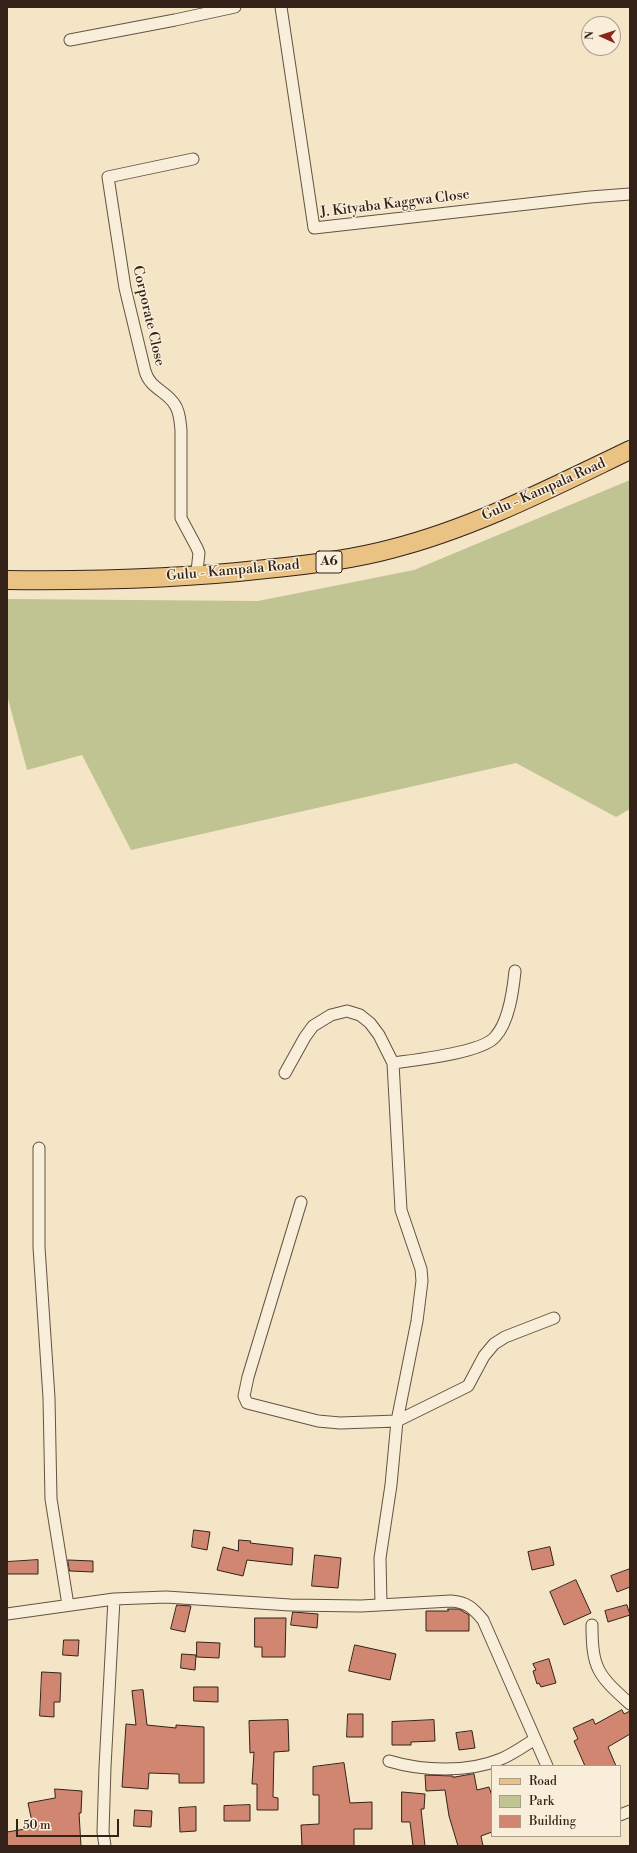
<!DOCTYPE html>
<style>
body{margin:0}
#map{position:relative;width:637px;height:1853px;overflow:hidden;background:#f4e5c6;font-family:"Libre Bodoni",serif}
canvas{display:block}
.frame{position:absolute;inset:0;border:8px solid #342219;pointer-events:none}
.legend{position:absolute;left:491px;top:1765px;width:130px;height:72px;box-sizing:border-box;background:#f8eeda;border:1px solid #aa9c8d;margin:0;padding:5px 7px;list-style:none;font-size:12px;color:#342219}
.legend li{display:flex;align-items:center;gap:8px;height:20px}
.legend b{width:20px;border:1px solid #aa9c8d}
.north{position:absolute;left:581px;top:16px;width:40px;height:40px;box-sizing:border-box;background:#f8eeda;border:1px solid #aa9c8d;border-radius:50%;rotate:273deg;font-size:11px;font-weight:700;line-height:16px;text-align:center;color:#342219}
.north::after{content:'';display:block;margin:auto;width:14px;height:18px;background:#8f2418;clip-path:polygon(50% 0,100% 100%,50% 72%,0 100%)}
.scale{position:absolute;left:16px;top:1819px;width:103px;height:18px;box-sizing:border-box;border:2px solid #342219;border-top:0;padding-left:5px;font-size:12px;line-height:14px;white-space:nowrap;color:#342219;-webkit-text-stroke:3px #f8eeda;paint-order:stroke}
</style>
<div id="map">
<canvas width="637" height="1853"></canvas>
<div class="frame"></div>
<ul class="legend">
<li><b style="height:5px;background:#eac283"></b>Road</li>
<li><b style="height:11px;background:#c0c392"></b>Park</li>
<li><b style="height:11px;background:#d08671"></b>Building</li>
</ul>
<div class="north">N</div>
<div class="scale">50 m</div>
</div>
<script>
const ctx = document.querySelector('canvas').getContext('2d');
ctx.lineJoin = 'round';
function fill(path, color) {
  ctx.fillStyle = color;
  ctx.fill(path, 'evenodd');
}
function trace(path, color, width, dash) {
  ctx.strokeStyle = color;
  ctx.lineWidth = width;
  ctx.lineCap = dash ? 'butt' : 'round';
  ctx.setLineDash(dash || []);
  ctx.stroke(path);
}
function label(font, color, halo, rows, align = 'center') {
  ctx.font = font + ' "Libre Bodoni",serif';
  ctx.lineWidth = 3;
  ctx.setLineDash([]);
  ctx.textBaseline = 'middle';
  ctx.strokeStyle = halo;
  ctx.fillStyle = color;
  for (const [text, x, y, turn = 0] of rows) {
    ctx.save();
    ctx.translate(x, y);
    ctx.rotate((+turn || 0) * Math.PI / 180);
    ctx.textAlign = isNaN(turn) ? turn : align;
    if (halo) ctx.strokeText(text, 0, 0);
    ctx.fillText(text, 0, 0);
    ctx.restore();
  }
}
const green = new Path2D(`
 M630,480V809L616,817L516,763L131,850L82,755L27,770L7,695V599L258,601L414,570Z`);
const building = new Path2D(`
 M194,1530L210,1532L207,1550L192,1547Z
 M239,1540L251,1541L250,1543L293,1548L292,1565L247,1560L243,1576L217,1570L223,1547L238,1551Z
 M550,1547L554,1565L532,1570L528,1552Z
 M315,1555L341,1558L338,1588L312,1586Z
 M38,1560V1574H7V1562Z
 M68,1560L93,1561V1572L70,1571Z
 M630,1569V1587L617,1592L611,1576Z
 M576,1580L591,1613L564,1625L550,1592Z
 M177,1605L191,1606L185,1632L171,1629Z
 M627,1605L630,1615L608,1622L605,1611Z
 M448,1609H459L469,1615V1631H426V1611H448Z
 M293,1612L318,1614L317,1628L291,1625Z
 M255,1618H286L285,1657H262V1647H255Z
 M64,1640H79L78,1656L63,1655Z
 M197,1642L220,1643L219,1658L197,1657Z
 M355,1645L396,1654L390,1680L349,1671Z
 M182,1654L196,1655L195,1670L181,1668Z
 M549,1659L556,1683L541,1687L539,1683L537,1684L533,1671L536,1670L533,1664Z
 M42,1672L61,1673L60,1702H54V1717L40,1716Z
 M194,1687H218V1702L194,1701Z
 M143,1690L147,1725L176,1728V1725L204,1727V1783H179V1774L149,1773L148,1789L122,1787L126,1724L136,1725L132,1691Z
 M622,1710L624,1714L630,1711V1734L608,1747L616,1766H585L574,1741L578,1739L573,1728L593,1719L595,1724Z
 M348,1714H363V1737H347Z
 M288,1720L289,1751L274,1752L273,1797L278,1798V1810H257V1784H252L254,1752L250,1753L249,1721Z
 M434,1720L435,1741L411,1742V1745H392V1722Z
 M472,1731L475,1748L459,1750L456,1733Z
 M344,1763L350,1803L372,1802V1829H354V1846H302L301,1825L319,1824V1795H313V1767Z
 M474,1774L477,1790L489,1787L492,1796V1832L481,1836L483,1846H458L449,1816L445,1790L426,1791L425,1775L453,1776V1777Z
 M55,1789L82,1791L81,1813H79L81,1846H7V1832L25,1829V1822H32L28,1803L55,1798Z
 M402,1792L425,1794L424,1809H421L425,1846H413L410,1822H402Z
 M250,1805V1821H224V1806Z
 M196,1807V1831L180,1832L179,1808Z
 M135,1810L152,1811L151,1827L134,1826Z`);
const minor = new Path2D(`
 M281,7L314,228L590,197L630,194
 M70,40L175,20L235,7
 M190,576L197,571L199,553L197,548L181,518V430C180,422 180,412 175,405C167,391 150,389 145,371L125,288L108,177L193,159
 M393,1063C414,1060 482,1053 495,1037C509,1022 513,991 515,971
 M285,1073L305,1037L313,1026L331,1015L347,1011L360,1015L370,1023L379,1035L393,1063L401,1210L421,1269L422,1281L417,1321L397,1421L391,1485L380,1558L381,1605
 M39,1148V1247L49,1398L51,1499L68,1605
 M301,1202L248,1377L244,1396L247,1403L318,1421L340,1423L397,1421L468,1386L484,1356L494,1344L505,1337L554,1318
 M7,1614L114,1599L166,1597L290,1605L361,1606L451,1601C467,1602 473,1608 483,1620L547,1766
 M592,1625C592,1669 598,1675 630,1704
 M389,1761C422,1771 468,1773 501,1759C513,1754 524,1746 535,1739
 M620,1815L630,1811
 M105,1846L103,1832L105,1767L114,1599`);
const primary = new Path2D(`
 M7,580C93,581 180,579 266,569C308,565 350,560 391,549C474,528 553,487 630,450`);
const shields = [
 [329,562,26]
];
const shieldNames = [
 ["A6",329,562]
];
const streetNames = [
 ["J. Kityaba Kaggwa Close",395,204,-7],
 ["Corporate Close",148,316,77],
 ["Gulu - Kampala Road",544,490,-24],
 ["Gulu - Kampala Road",233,571,-5]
];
fill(green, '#c0c392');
fill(building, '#d08671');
trace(building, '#342219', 1);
trace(minor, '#645344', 13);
trace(primary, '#342219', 20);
trace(minor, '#f8eeda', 11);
trace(primary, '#eac283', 18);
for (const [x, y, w] of shields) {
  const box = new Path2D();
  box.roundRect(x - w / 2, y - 11, w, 22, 3);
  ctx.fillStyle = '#f8eeda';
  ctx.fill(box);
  trace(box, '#342219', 1);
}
label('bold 13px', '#342219', null, shieldNames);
label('14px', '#342219', '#f8eeda', streetNames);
</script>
